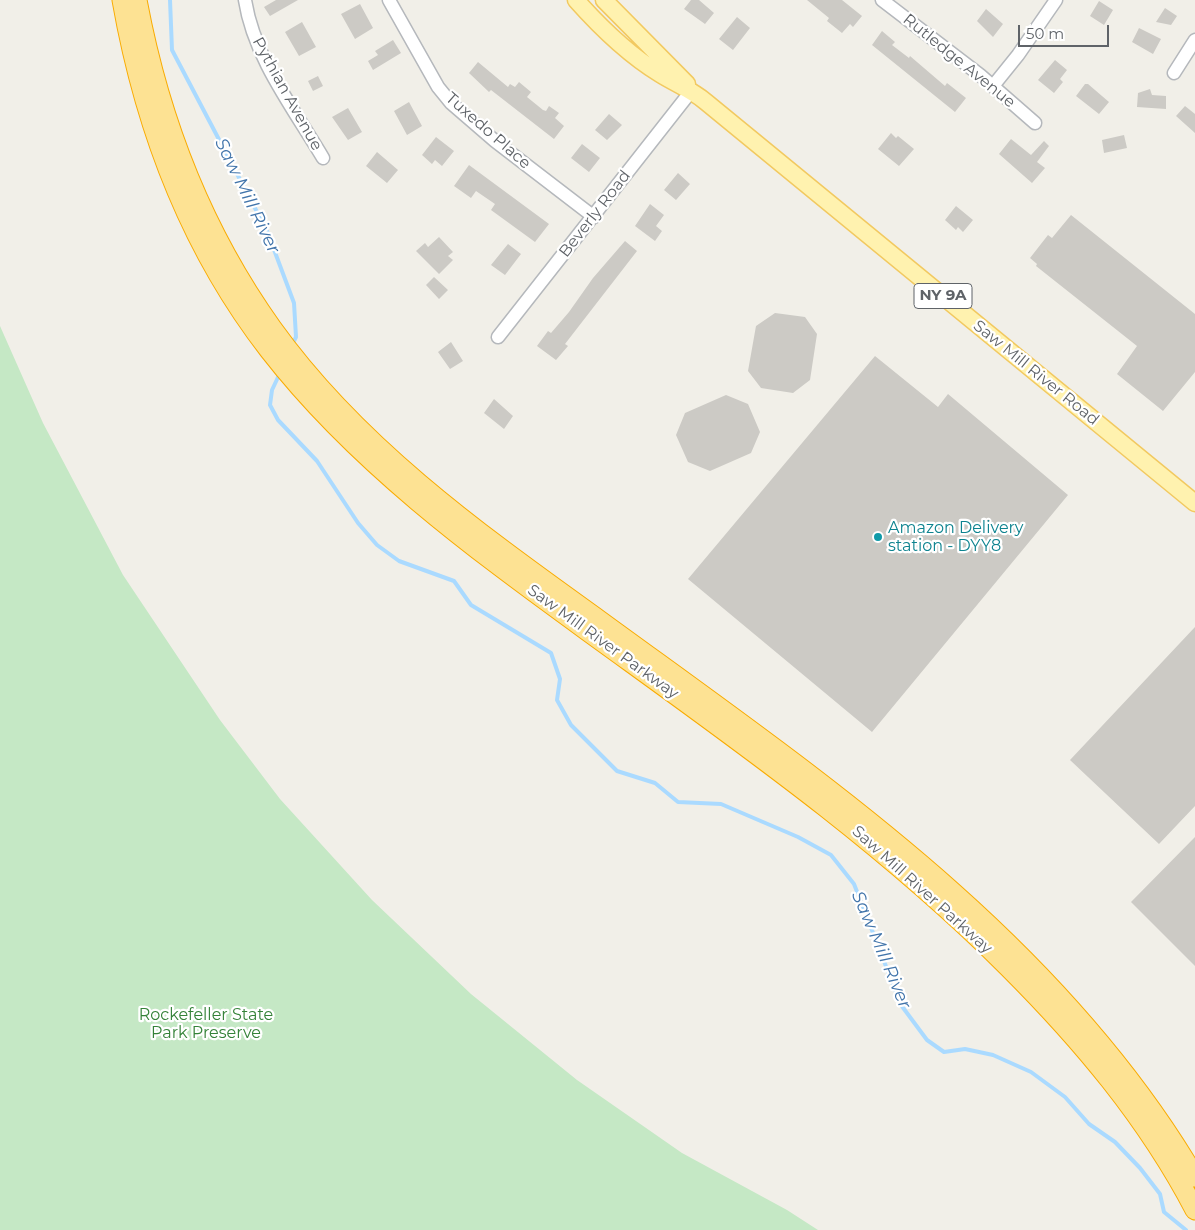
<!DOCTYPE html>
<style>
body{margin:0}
#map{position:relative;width:1195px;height:1230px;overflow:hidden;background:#f1efe8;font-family:Montserrat,sans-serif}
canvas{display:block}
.scale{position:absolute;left:1018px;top:25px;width:91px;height:22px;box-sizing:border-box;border:2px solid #5f6368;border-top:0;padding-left:6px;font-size:15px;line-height:18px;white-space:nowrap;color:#5f6368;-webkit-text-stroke:4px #fff;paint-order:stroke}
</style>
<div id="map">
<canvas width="1195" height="1230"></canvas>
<div class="scale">50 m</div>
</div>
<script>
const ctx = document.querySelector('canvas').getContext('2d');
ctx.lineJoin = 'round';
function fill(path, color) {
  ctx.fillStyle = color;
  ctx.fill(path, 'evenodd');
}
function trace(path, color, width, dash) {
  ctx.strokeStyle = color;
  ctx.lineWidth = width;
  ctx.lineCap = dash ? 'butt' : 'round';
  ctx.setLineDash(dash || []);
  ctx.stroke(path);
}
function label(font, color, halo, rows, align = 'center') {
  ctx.font = font + ' Montserrat,sans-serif';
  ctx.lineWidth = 4.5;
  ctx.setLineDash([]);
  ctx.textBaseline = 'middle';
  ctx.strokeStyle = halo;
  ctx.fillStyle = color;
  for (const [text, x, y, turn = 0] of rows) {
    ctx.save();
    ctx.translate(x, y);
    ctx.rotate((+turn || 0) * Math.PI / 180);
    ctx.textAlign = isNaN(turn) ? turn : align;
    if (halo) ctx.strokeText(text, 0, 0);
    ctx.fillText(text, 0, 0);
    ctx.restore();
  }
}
const green = new Path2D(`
 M0,326L43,423L123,575L220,720L280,799L372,900L471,994L577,1080L682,1153L787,1210L818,1230H0Z`);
const stream = new Path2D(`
 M170,0L172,50L267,231L294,303L296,337L293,343
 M280,373L272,390L270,405L278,420L317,461L358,523L377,545L399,561L454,581L471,605L551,653L560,679L557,700L571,725L617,771L655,783L678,802L721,804L798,837L831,855L854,884L901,1005L927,1040L944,1052L965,1049L993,1055L1031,1072L1065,1097L1089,1124L1115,1142L1140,1168L1160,1194L1164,1212L1186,1230`);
const building = new Path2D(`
 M276,0H298L270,16L264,7Z
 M691,0H699L714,13L705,24L684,9Z
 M807,0H842L862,16L853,27L850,24L842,33L827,21L829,18Z
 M1099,1L1113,10L1104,25L1090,16Z
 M360,4L373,28L355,39L341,14Z
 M1165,8L1177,16L1171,25L1156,22Z
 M986,9L1003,24L993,37L977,21Z
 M737,17L750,28L733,50L719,39Z
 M302,22L316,47L299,56L285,32Z
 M1139,28L1161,39L1153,54L1132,42Z
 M882,31L895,42L892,45L909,58L910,56L945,86L947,83L966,98L955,112L872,45Z
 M393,40L401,53L373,70L368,61L378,55L375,51Z
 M1055,60L1067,70L1060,79L1063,82L1054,93L1038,80Z
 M478,62L508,87L510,84L515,87L519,82L531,92L527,97L543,110L546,111L549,106L559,113L555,118L564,126L554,139L491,90L489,92L469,73Z
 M318,76L323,86L313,91L308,81Z
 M1085,84H1088L1109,102L1099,114L1076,96Z
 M1150,89L1152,95L1166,96V109L1137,107L1138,93Z
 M409,102L422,126L407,135L394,111Z
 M1185,106L1195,114V133L1176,116Z
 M348,108L362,132L348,140L332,117Z
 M609,114L622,125L607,140L595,130Z
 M891,133L896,138L898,136L914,149L899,166L878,149Z
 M1124,135L1127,148L1104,153L1102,140Z
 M436,137L454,151L442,166L435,160L432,164L422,155Z
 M1011,139L1031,155L1044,141L1049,146L1037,162L1045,168L1032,183L999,154Z
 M582,144L600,158L589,172L571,158Z
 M377,152L398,170L387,183L366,166Z
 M469,165L549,224L535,242L491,210L495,204L476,191L471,198L454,186Z
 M678,173L690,184L676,200L664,190Z
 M650,204L664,215L656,226L662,231L655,241L635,226Z
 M956,206L973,220L963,232L958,227L956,230L945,220Z
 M1071,215L1195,314V372L1163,411L1117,374L1137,346L1036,266L1037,264L1030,258L1048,235L1052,238Z
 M439,237L453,252L448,256L453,260L439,274L416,251L425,243L428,247Z
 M625,241L637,251L565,344L568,346L556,360L537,346L548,331L551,333L569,312L593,278Z
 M508,244L521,254L505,275L491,265Z
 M434,277L448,290L439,299L426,285Z
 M775,313L805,317L817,334L810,380L793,393L761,388L748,371L756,326Z
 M451,342L463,361L450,369L438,352Z
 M875,356L938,407L948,394L1068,495L872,732L688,579Z
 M726,395L748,404L760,432L751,453L710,471L688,462L676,435L685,413Z
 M494,399L513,416L504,429L484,413Z
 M1195,627V806L1159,844L1070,760Z
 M1195,837V966L1131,902Z`);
const minor = new Path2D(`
 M245,0C254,58 294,109 323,158
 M389,0L438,87L451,103L495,141L594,217
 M882,0L980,75L1035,123
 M1174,73L1195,40
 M993,86L1018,55L1056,0
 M498,337L692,90`);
const major = new Path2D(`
 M576,0C600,27 629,55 660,74C676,84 692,90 706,102L1195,503
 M604,0L687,84`);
const highway = new Path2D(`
 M122,0C144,125 190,248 269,350C356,462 472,547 586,630C732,736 880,839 1008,967C1081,1040 1147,1118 1195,1210
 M137,0C159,118 202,230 272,328C358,448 481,535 599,620C818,780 1055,939 1195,1177`);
const markers = [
 [878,537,5,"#0f9aa8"]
];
const shields = [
 [943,296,58]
];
const shieldNames = [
 ["NY 9A",943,296]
];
const streetNames = [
 ["Rutledge Avenue",959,61,39],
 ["Pythian Avenue",287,94,61],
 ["Tuxedo Place",488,131,41],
 ["Beverly Road",595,214,-52],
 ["Saw Mill River Road",1036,373,39],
 ["Saw Mill River Parkway",603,642,36],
 ["Saw Mill River Parkway",922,890,42]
];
const cultureNames = [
 ["Amazon Delivery",888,528],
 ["station - DYY8",888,546]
];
const parkNames = [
 ["Rockefeller State",206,1015],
 ["Park Preserve",206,1033]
];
const waterNames = [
 ["Saw Mill River",247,196,64],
 ["Saw Mill River",881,950,67]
];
fill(green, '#c5e8c5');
trace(stream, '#aadaff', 4);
fill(building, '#cccac5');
trace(minor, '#b5b8bc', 15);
trace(major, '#f2c960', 19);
trace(highway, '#f9ab00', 21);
trace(minor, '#fff', 12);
trace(major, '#fff2af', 16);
trace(highway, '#fde293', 19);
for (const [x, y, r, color] of markers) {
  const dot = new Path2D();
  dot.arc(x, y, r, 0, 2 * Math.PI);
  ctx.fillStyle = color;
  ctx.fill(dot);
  trace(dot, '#fff', 2);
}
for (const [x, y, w] of shields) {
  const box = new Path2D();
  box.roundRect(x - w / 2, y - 12.5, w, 25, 4);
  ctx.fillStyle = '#fff';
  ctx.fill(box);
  trace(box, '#5f6368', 1);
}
label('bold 15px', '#5f6368', null, shieldNames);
label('16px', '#5f6368', '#fff', streetNames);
label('16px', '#0d838f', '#fff', cultureNames, 'left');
label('16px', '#348238', '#fff', parkNames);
label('italic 18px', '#4174aa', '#fff', waterNames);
</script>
